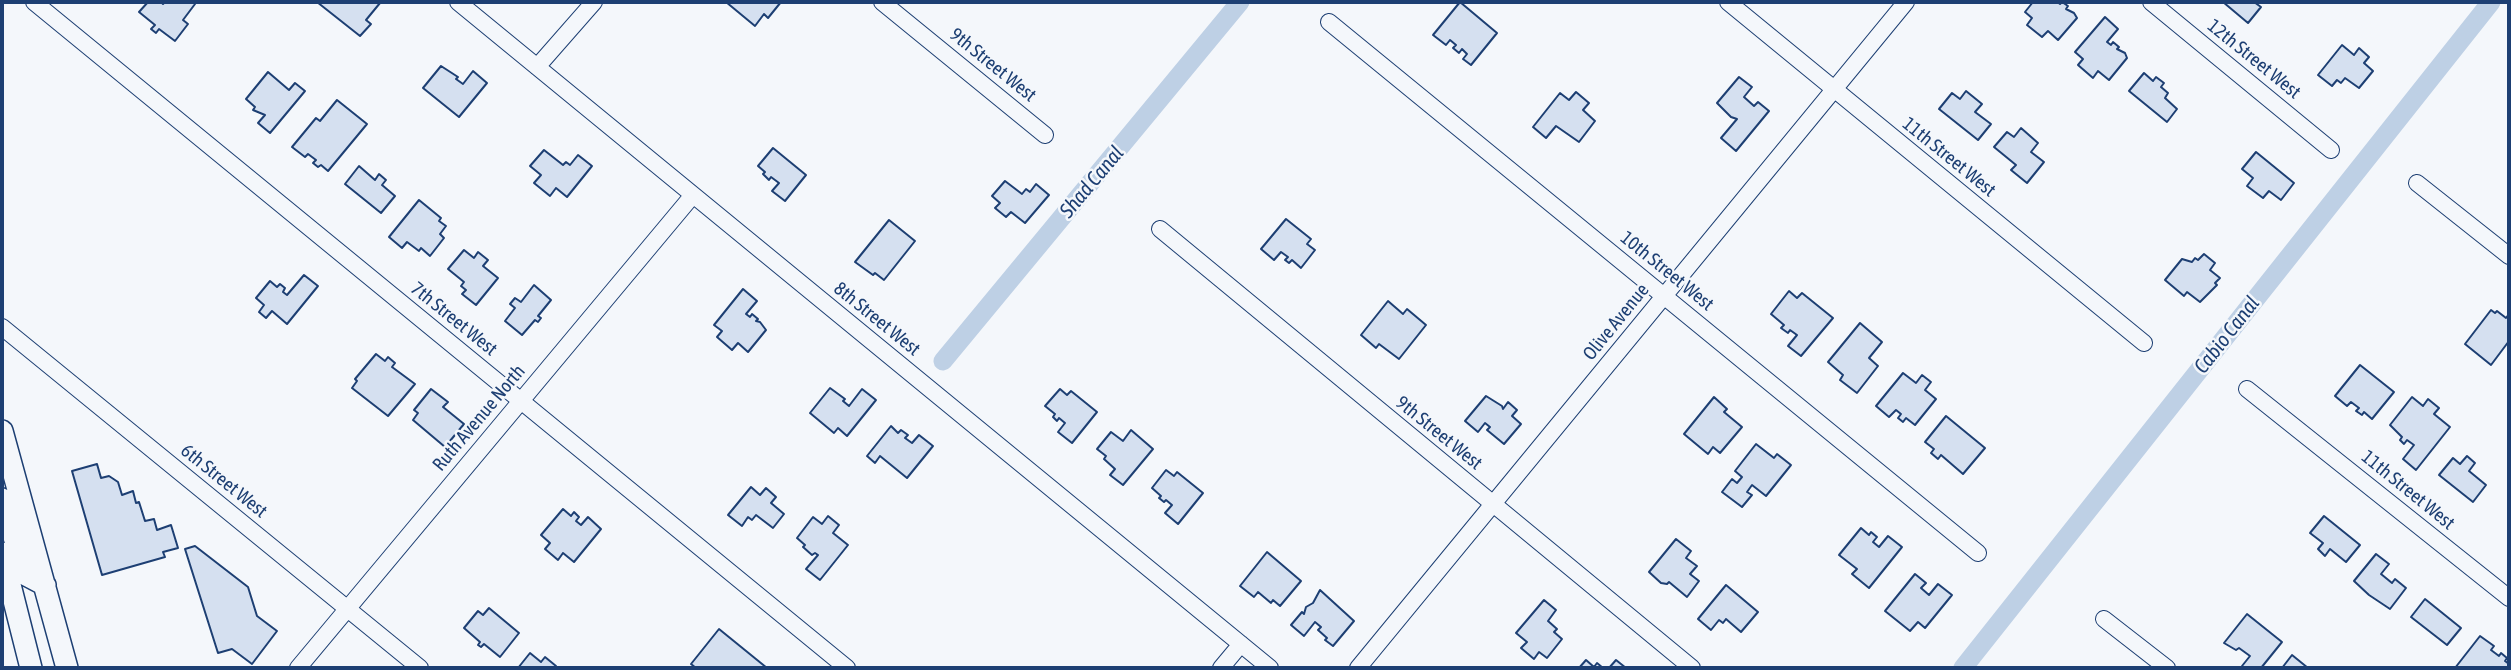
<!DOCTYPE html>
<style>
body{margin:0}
#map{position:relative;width:2511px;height:670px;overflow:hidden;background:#f4f7fb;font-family:"Asap Condensed",sans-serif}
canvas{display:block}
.frame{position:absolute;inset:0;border:4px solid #1d3f73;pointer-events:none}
</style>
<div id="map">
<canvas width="2511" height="670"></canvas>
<div class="frame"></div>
</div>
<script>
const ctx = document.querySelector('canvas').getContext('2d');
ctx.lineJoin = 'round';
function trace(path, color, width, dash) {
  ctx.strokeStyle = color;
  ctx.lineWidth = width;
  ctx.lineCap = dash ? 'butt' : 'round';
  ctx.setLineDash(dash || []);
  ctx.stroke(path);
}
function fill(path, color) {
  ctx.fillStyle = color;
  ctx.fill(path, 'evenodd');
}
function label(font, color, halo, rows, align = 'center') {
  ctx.font = font + ' "Asap Condensed",sans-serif';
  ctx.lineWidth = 5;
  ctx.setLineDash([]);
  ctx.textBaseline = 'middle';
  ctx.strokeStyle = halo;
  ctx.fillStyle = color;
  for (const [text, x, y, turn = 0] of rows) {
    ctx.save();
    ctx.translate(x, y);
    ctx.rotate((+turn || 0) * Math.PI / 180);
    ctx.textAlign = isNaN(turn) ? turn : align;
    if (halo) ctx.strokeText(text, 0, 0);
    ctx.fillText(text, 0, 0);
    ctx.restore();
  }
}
const canal = new Path2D(`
 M943,361L1240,2
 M1963,668L2491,2`);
const building = new Path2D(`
 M148,2H161L163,4L165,2H192L195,4L183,20L188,24L175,41L159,29L156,33L151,29L155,25L139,12Z
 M317,2H379L380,3L366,20L371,24L360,36Z
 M726,2H781L768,18L764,14L755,26Z
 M1460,2L1497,33L1471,65L1463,59L1467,54L1462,49L1459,53L1453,48L1456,45L1450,40L1446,45L1433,35Z
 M2033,2H2057L2060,4L2062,2L2068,6L2066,9L2074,13L2077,18L2058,40L2048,31L2042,37L2027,25L2032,18L2025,12Z
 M2223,2H2254L2261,7L2248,23Z
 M2105,17L2118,29L2107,42L2111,45L2113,42L2119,47L2117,49L2125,53L2127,58L2109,80L2098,71L2093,78L2078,65L2083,59L2075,52Z
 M2342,45L2354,55L2359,48L2369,57L2364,63L2373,71L2359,88L2345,78L2341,83L2337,80L2332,86L2318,75Z
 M441,66L458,77L456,79L463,84L473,71L487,83L459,117L423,88Z
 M268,72L289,90L295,83L305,91L270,133L258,123L265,115L253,110L255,107L246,99Z
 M2144,73L2153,81L2156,77L2164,83L2161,87L2168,93L2165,98L2177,109L2167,122L2129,91Z
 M1739,77L1752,87L1744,97L1754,106L1758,102L1769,111L1736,151L1721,138L1737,119L1731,117L1717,103Z
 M1966,91L1982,104L1975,112L1991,124L1978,140L1939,109L1952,93L1960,99Z
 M1576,92L1589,103L1583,110L1595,121L1579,142L1556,126L1546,138L1533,127L1560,93L1569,100Z
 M337,100L367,124L328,171L321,165L318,167L313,163L316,160L308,154L305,157L292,147L316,118L320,121Z
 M2021,128L2038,143L2031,152L2044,162L2027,183L2011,170L2016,165L1994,147L2007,132L2014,137Z
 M773,148L806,175L785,201L772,191L779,183L771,177L769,180L763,174L765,172L758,166Z
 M544,150L563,165L566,162L570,165L578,155L592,166L567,197L556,188L550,196L534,183L541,175L530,166Z
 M2256,152L2294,183L2281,200L2269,191L2263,198L2247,186L2253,178L2242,169Z
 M359,166L375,180L379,174L386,180L382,185L395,196L381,213L345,184Z
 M1005,181L1022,194L1026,189L1030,192L1036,184L1049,195L1025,223L1011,212L1006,217L995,208L1000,203L992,196Z
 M419,200L441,218L439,221L446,226L440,234L444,238L430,256L421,248L419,251L407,242L402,248L389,237Z
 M1286,219L1311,239L1307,244L1315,250L1301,268L1292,260L1289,263L1285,260L1288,257L1281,252L1274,260L1261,249Z
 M889,220L915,241L884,280L875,273L873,275L855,262Z
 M464,250L474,258L478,252L488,260L483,266L498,278L476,305L462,294L466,290L461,286L464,282L448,269Z
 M2204,254L2215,263L2210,270L2220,278L2215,283L2217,285L2200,302L2187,292L2184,296L2165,280L2182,259L2192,262L2195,258L2198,260Z
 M304,275L318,286L287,324L272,311L266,318L259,312L264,305L256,298L270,281L277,287L280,284L285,288L283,292L287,295Z
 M534,285L551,300L538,316L541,318L538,322L535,320L522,335L505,321L515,308L510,304L515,298L521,302Z
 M743,289L757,301L746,314L750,317L752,314L758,319L756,321L760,322L766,330L748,352L738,343L732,350L717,337L722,331L714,325Z
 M1789,291L1797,298L1802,293L1833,318L1801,356L1788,346L1797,335L1790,330L1788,333L1781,328L1784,325L1771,314Z
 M1388,301L1403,314L1407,309L1426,325L1399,359L1379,344L1376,348L1361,335Z
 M2491,310L2495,313L2497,311L2506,318L2509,314V341L2491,365L2465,344Z
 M1860,323L1882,342L1869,358L1878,366L1857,393L1840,380L1843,375L1828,362Z
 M376,354L385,361L388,357L395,363L392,367L415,384L388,416L352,388L357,381L355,379Z
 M2360,365L2394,392L2372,419L2364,412L2362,415L2356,411L2359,408L2351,402L2347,406L2335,396Z
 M1903,373L1916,383L1922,375L1931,382L1925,390L1936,399L1915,425L1906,418L1903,422L1898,418L1901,414L1896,410L1889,417L1876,406Z
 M830,388L845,399L843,401L849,406L862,389L876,400L847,436L838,428L834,433L810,413Z
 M431,389L448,402L443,407L464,424L445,447L413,420L418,413L414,410Z
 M1060,389L1067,395L1071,391L1097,412L1072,443L1058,432L1065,423L1059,418L1057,421L1053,417L1055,414L1045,406Z
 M1486,396L1502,406L1503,409L1508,402L1517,410L1512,416L1521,424L1504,444L1487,430L1490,427L1485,423L1478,432L1465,421Z
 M1714,397L1727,409L1724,412L1742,427L1720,453L1713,447L1708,454L1684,434Z
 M2412,397L2423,406L2428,399L2439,408L2434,414L2450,427L2416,470L2403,459L2414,445L2407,440L2404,444L2400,440L2402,437L2390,425Z
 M1946,416L1985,448L1963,474L1941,455L1938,459L1931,453L1934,449L1925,442Z
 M891,426L898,433L901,430L908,435L905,438L912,443L919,435L933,446L907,478L880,456L875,463L867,456Z
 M1131,430L1153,449L1123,485L1110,475L1115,469L1104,459L1106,456L1097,449L1111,432L1123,441Z
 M1756,444L1774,458L1777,454L1791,465L1766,496L1752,485L1747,492L1752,495L1742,507L1722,492L1732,479L1737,483L1742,477L1735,471Z
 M2467,456L2475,463L2469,471L2486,485L2473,502L2439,475L2453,458L2460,464Z
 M97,464L101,478L109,476L118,482L122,495L133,491L136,503L139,502L145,521L154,519L157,530L171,525L178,548L163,552L165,557L102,575L72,471Z
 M1166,470L1174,476L1177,472L1203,493L1178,524L1165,513L1172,505L1166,500L1164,502L1159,498L1161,496L1152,488Z
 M751,487L760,495L766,488L776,497L771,503L784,514L773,528L756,515L752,520L748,517L742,526L728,515Z
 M563,509L571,516L574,512L579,517L576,521L581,525L588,517L601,529L574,562L563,553L558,560L545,549L550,543L541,535Z
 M828,516L839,525L833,533L848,545L820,580L806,569L818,555L815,553L812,555L803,547L805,545L797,538L813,517L822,524Z
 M2324,516L2360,545L2346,562L2330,549L2325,556L2318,549L2323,543L2310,533Z
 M1861,528L1869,535L1871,532L1877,537L1873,542L1879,547L1888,536L1902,547L1869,588L1852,574L1857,569L1839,555Z
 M1676,539L1691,551L1686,558L1697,566L1690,574L1699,581L1687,597L1669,582L1667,584L1661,583L1649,572Z
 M195,546L248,587L257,616L277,631L252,664L232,649L218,653L185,549Z
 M1267,552L1301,581L1280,606L1273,600L1271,603L1258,592L1254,597L1240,586Z
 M2376,554L2389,564L2381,574L2392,583L2395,579L2406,588L2390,609L2369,595L2354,581Z
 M1915,574L1926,583L1921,588L1929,595L1938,584L1952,595L1925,628L1918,622L1910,631L1885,611Z
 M1726,585L1758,612L1741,632L1726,619L1723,623L1719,620L1711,630L1698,619Z
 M1320,590L1354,621L1333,646L1325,640L1327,638L1318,630L1321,627L1315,622L1304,636L1291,625L1302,612L1304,614L1306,607L1313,603Z
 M2425,599L2461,628L2447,645L2411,617Z
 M1544,600L1556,610L1548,621L1557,629L1554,632L1562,639L1547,658L1539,652L1534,659L1521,648L1527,642L1516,633Z
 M489,608L519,633L500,657L484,644L481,647L478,645L480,642L464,628L478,611L483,615Z
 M2247,614L2282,642L2261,668H2244L2242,666L2250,656L2239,648L2236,650L2224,643Z
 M719,629L767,668H696L691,664Z
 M2480,636L2494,646L2491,650L2499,656L2501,653L2507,658L2505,661L2509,664V668H2455Z
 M530,653L541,662L545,657L556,666L554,668H518Z
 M2292,655L2308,668H2282Z
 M1586,660L1594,667L1597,663L1603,668H1579Z
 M1616,660L1626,668H1609Z`);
const minor = new Path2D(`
 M34,2L847,668
 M458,2L1270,668
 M882,2L1045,135
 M1728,2L2144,343
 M2151,2L2331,150
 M1329,22L1978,553
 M537,67L594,2
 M2417,183L2509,256
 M1160,229L1692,668
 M2,327L420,668
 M2247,389L2509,598
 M2104,619L2167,668
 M298,668L693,195
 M1221,668L1241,644
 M1358,668L1906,2`);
const tertiary = new Path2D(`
 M2,431L67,668
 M2,499L26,575L45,585
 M2,553L31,668`);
const streetNames = [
 ["12th Street West",2254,59,39],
 ["9th Street West",993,65,39],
 ["11th Street West",1949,157,39],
 ["10th Street West",1667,271,39],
 ["7th Street West",454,319,39],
 ["8th Street West",877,319,39],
 ["Olive Avenue",1616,322,-51],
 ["Ruth Avenue North",479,418,-50],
 ["9th Street West",1439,433,39],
 ["6th Street West",224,481,39],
 ["11th Street West",2408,490,39]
];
const waterNames = [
 ["Shad Canal",1092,182,-50],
 ["Cabio Canal",2227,335,-52]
];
trace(canal, '#bed0e5', 19);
fill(building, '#d5e0f0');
trace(building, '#1d3f73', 2);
trace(minor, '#1d3f73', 18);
trace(tertiary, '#1d3f73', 24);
trace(minor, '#f4f7fb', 16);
trace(tertiary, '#f4f7fb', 21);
label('19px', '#1d3f73', '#f4f7fb', streetNames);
label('italic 21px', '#1d3f73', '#f4f7fb', waterNames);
</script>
